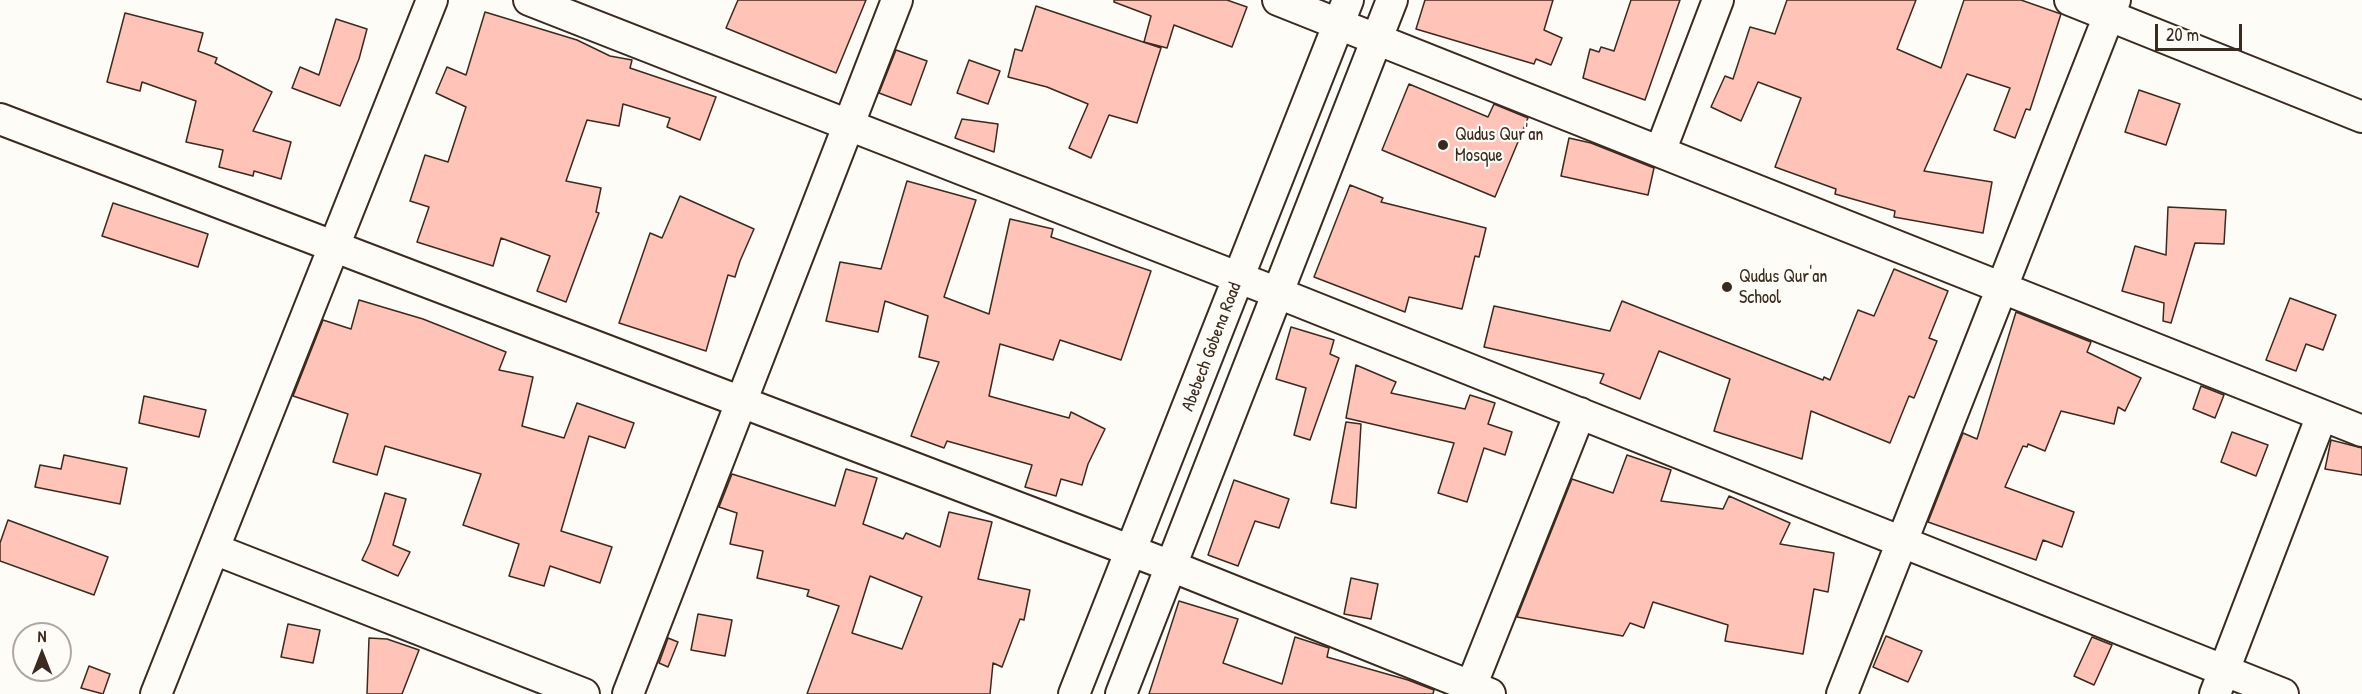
<!DOCTYPE html>
<style>
body{margin:0}
#map{position:relative;width:2362px;height:694px;overflow:hidden;background:#fdfcf7;font-family:"Patrick Hand",sans-serif}
canvas{display:block}
.north{position:absolute;left:12px;top:622px;width:60px;height:60px;box-sizing:border-box;background:#fdfcf7;border:2px solid #afa8a0;border-radius:50%;rotate:0deg;font-size:16px;font-weight:700;line-height:24px;text-align:center;color:#3b2a1e}
.north::after{content:'';display:block;margin:auto;width:21px;height:27px;background:#3b2a1e;clip-path:polygon(50% 0,100% 100%,50% 72%,0 100%)}
.scale{position:absolute;left:2155px;top:24px;width:87px;height:27px;box-sizing:border-box;border:3px solid #3b2a1e;border-top:0;padding-left:8px;font-size:18px;line-height:21px;white-space:nowrap;color:#3b2a1e;-webkit-text-stroke:4px #fdfcf7;paint-order:stroke}
</style>
<div id="map">
<canvas width="2362" height="694"></canvas>
<div class="north">N</div>
<div class="scale">20 m</div>
</div>
<script>
const ctx = document.querySelector('canvas').getContext('2d');
ctx.lineJoin = 'round';
function fill(path, color) {
  ctx.fillStyle = color;
  ctx.fill(path, 'evenodd');
}
function trace(path, color, width, dash) {
  ctx.strokeStyle = color;
  ctx.lineWidth = width;
  ctx.lineCap = dash ? 'butt' : 'round';
  ctx.setLineDash(dash || []);
  ctx.stroke(path);
}
function label(font, color, halo, rows, align = 'center') {
  ctx.font = font + ' "Patrick Hand",sans-serif';
  ctx.lineWidth = 4.5;
  ctx.setLineDash([]);
  ctx.textBaseline = 'middle';
  ctx.strokeStyle = halo;
  ctx.fillStyle = color;
  for (const [text, x, y, turn = 0] of rows) {
    ctx.save();
    ctx.translate(x, y);
    ctx.rotate((+turn || 0) * Math.PI / 180);
    ctx.textAlign = isNaN(turn) ? turn : align;
    if (halo) ctx.strokeText(text, 0, 0);
    ctx.fillText(text, 0, 0);
    ctx.restore();
  }
}
const building = new Path2D(`
 M738,0H866L836,73L726,28Z
 M1114,0H1227L1247,7L1232,47L1174,25L1167,48L1144,42L1151,16L1114,2Z
 M1425,0H1553L1544,30L1562,38L1551,65L1536,59L1534,64L1416,29Z
 M1631,0H1680L1645,100L1583,78L1590,49L1599,52L1601,47L1614,51Z
 M1787,0H1916L1897,49L1941,68L1964,0H2021L2061,14L2030,110L2026,109L2015,138L1994,130L2010,88L1967,74L1924,171L1992,182L1983,233L1894,217L1895,211L1835,194L1836,189L1775,167L1801,98L1758,82L1741,121L1711,107L1725,76L1733,79L1750,27L1775,34Z
 M1036,6L1161,48L1137,123L1109,115L1091,158L1069,148L1088,104L1047,87L1008,77L1015,49L1022,51Z
 M485,12L577,40L610,56L632,60L630,68L716,97L700,140L667,127L670,118L623,104L619,126L587,120L566,181L601,188L596,212L599,213L566,302L537,291L550,256L501,238L493,266L417,242L429,207L410,201L425,155L448,162L466,107L436,93L447,67L466,75Z
 M125,13L203,33L198,51L217,58L215,63L272,92L253,131L291,142L281,179L254,171L253,176L219,167L223,150L186,142L196,101L142,82L140,91L107,82Z
 M336,19L367,29L359,59L340,106L292,88L300,67L319,75Z
 M896,50L927,61L911,105L879,93Z
 M969,60L1000,71L988,104L957,93Z
 M1409,84L1488,117L1494,104L1528,118L1495,197L1382,150Z
 M2139,90L2180,104L2166,145L2125,132Z
 M962,119L998,124L994,152L955,138Z
 M1569,138L1591,143L1654,168L1648,195L1561,176Z
 M907,181L976,200L944,297L989,314L1010,219L1053,229L1051,237L1151,271L1121,360L1060,340L1053,360L1000,344L989,396L1069,418L1071,412L1105,429L1088,464L1082,485L1061,479L1056,496L1025,487L1032,465L947,441L944,448L911,436L939,362L919,357L928,316L885,301L878,332L826,321L840,262L881,269Z
 M1350,185L1383,198L1381,202L1486,228L1479,257L1475,256L1462,309L1409,297L1405,312L1314,277Z
 M680,196L754,229L740,261L735,277L728,275L706,351L619,323L650,233L662,238Z
 M113,203L208,234L198,267L102,236Z
 M2168,207L2226,210L2224,244L2195,243L2171,323L2163,321L2164,303L2122,291L2135,246L2166,255Z
 M1894,269L1948,291L1929,338L1937,341L1914,398L1909,396L1890,443L1811,411L1802,459L1714,431L1730,379L1659,351L1640,399L1600,383L1604,374L1484,347L1494,306L1610,331L1622,301L1823,380L1824,377L1830,380L1858,310L1874,316Z
 M2290,298L2336,315L2323,350L2306,344L2296,371L2266,360Z
 M359,300L423,319L506,352L499,370L533,377L522,426L564,438L577,403L634,423L625,448L589,436L561,531L612,547L600,583L550,566L544,586L509,576L519,544L463,525L481,474L385,446L377,475L333,462L348,414L293,396L323,320L351,329Z
 M2016,312L2091,342L2087,352L2141,378L2125,411L2118,407L2114,424L2061,411L2045,451L2028,444L2027,447L2023,446L2005,487L2074,512L2062,547L2043,540L2036,560L1928,522L1963,433L1977,439Z
 M1291,327L1334,340L1330,354L1339,358L1310,440L1294,435L1306,388L1276,379Z
 M1356,365L1396,382L1391,393L1465,409L1470,395L1495,403L1488,424L1512,432L1505,455L1484,448L1467,502L1438,493L1454,443L1346,418Z
 M2201,386L2224,395L2215,418L2193,409Z
 M144,396L206,410L199,437L139,423Z
 M1346,422L1361,424L1356,508L1331,503Z
 M2232,432L2268,445L2256,476L2221,462Z
 M2331,440L2362,448V475L2325,469Z
 M64,455L127,468L120,504L35,487L40,465L61,469Z
 M1627,455L1671,470L1661,501L1723,509L1729,496L1790,523L1780,544L1834,553L1828,592L1814,589L1803,654L1725,641L1728,625L1653,602L1644,628L1630,623L1623,636L1517,617L1572,479L1613,493Z
 M846,469L877,478L863,524L903,539L906,533L940,547L949,512L992,522L978,579L1030,590L1024,620L1020,619L1002,667L993,663L990,694H807L839,606L807,596L809,590L757,578L763,551L730,544L737,513L719,507L732,474L835,506ZM870,576L922,597L902,649L852,633Z
 M1234,480L1289,499L1279,528L1255,521L1238,566L1208,555Z
 M385,493L406,499L393,545L410,552L398,576L362,560L370,543Z
 M8,520L108,557L94,595L0,561V543Z
 M1351,578L1378,584L1371,619L1344,614Z
 M1179,601L1238,619L1223,663L1282,684L1295,637L1329,648L1327,657L1408,680L1434,690L1433,694H1149Z
 M698,614L732,620L725,656L691,650Z
 M288,624L320,630L313,663L281,657Z
 M1886,636L1922,651L1908,682L1873,667Z
 M2092,637L2112,645L2094,685L2074,676Z
 M369,638L387,639L419,650L402,694H367Z
 M668,638L678,642L668,667L659,663Z
 M89,666L110,674L103,694L81,688Z`);
const minor = new Path2D(`
 M529,0L1278,293L2283,694
 M1278,0L2362,431
 M2070,0L2362,117
 M0,119L1171,566L1490,694
 M1660,152L1718,0
 M214,549L584,694
 M156,694L432,0
 M628,694L897,0
 M1074,694L1348,0
 M1121,694L1392,0
 M1468,694L1580,413
 M1842,694L2115,0
 M2215,694L2322,415`);
const markers = [
 [1443,145,6,"#3b2a1e"],
 [1727,287,6,"#3b2a1e"]
];
const poiNames = [
 ["Qudus Qur'an",1455,135],
 ["Mosque",1455,156],
 ["Qudus Qur'an",1739,277],
 ["School",1739,298]
];
const streetNames = [
 ["Abebech Gobena Road",1212,347,-69]
];
fill(building, '#ffc3b8');
trace(building, '#3b2a1e', 1.5);
trace(minor, '#3b2a1e', 34);
trace(minor, '#fdfcf7', 30);
for (const [x, y, r, color] of markers) {
  const dot = new Path2D();
  dot.arc(x, y, r, 0, 2 * Math.PI);
  ctx.fillStyle = color;
  ctx.fill(dot);
  trace(dot, '#fdfcf7', 2);
}
label('18px', '#3b2a1e', '#fdfcf7', poiNames, 'left');
label('18px', '#3b2a1e', '#fdfcf7', streetNames);
</script>
